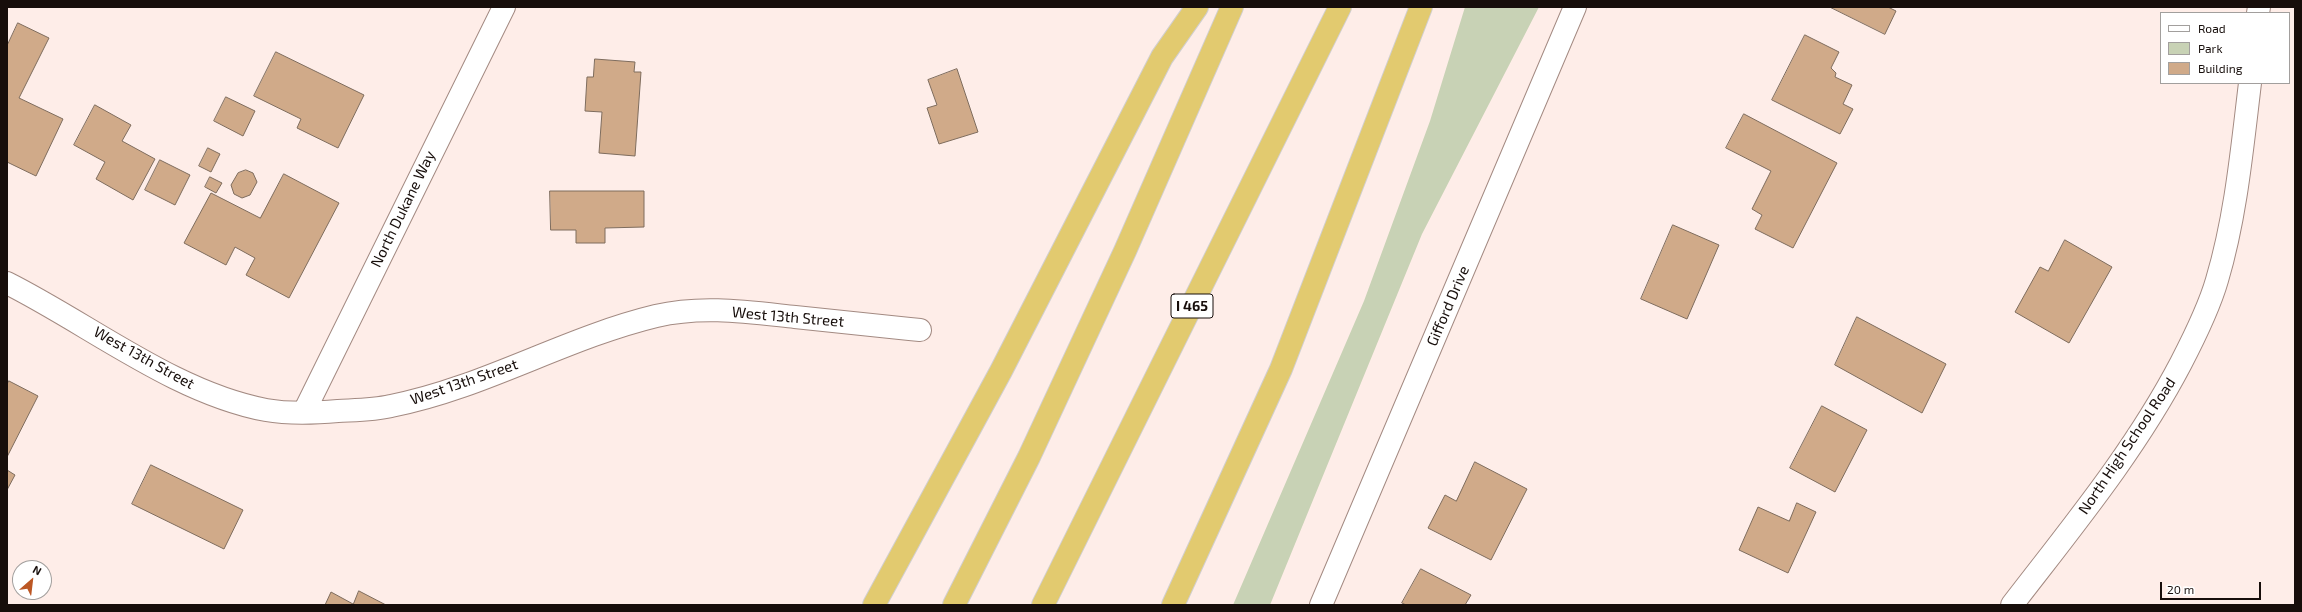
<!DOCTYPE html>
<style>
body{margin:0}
#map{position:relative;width:2302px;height:612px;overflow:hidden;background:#feede8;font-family:"Exo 2",sans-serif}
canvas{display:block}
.frame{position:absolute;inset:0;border:8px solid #170e0b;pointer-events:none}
.legend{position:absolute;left:2160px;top:12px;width:130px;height:72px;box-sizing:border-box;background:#fff;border:1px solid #a29f9d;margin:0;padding:5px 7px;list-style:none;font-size:12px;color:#170e0b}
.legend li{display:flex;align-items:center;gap:8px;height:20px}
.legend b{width:20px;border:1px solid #a29f9d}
.north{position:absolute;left:12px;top:560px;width:40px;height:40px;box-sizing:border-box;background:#fff;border:1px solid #a29f9d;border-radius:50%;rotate:28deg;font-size:11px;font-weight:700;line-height:16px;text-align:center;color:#170e0b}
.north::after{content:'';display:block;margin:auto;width:14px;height:18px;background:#bc5724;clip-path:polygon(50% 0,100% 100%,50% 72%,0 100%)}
.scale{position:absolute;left:2160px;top:582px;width:101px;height:18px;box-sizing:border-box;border:2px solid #170e0b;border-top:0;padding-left:5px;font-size:12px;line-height:14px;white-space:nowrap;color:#170e0b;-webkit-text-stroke:3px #fff;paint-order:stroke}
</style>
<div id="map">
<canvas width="2302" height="612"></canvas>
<div class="frame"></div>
<ul class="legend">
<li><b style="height:5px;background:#fff"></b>Road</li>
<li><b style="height:11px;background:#c8d2b5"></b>Park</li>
<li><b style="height:11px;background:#d0aa89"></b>Building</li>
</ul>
<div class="north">N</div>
<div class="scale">20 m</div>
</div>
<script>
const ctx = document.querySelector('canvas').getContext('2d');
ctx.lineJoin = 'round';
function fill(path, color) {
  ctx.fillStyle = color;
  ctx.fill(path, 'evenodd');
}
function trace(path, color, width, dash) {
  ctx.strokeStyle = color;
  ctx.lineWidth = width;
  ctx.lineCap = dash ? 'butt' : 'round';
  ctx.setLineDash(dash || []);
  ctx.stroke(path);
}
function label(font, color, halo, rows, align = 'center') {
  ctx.font = font + ' "Exo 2",sans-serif';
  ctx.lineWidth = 4;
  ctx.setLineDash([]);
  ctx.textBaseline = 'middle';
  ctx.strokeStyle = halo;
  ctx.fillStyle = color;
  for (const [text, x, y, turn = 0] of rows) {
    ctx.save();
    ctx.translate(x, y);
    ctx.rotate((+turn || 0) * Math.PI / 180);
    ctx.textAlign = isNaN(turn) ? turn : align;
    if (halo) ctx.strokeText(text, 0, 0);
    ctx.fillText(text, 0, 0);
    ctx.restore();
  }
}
const green = new Path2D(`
 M1465,7H1539L1422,234L1270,605H1233L1364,301L1430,121Z`);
const building = new Path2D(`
 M1830,7H1888L1896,11L1885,34Z
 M18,23L49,38L19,98L63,119L36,176L7,162V46Z
 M1805,35L1839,52L1831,68L1836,73L1835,77L1852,85L1843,104L1853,109L1840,134L1772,100Z
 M276,52L364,95L338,148L297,128L301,119L254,96Z
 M595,59L635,62L634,72H641L635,156L599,153L602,112L585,111L587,77H593Z
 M957,69L978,132L939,144L927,108L937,105L928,80Z
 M226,97L255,111L243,136L214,121Z
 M95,105L131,125L122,141L155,159L133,200L96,179L105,162L74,145Z
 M1744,114L1837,163L1793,248L1755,229L1762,215L1752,209L1771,171L1726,148Z
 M208,148L220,154L211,172L199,166Z
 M160,160L190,175L175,205L145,190Z
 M246,170L253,173L257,182L250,195L242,198L234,194L231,185L238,173Z
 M284,174L339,203L289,298L246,275L255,258L235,247L226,265L184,243L211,193L260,218Z
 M210,177L222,183L216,193L205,187Z
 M550,191H644V227L605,228V243H576V230H551Z
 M1673,225L1719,245L1687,319L1641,299Z
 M2065,240L2112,267L2069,343L2015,312L2040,267L2048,271Z
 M1857,317L1946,364L1922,413L1835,365Z
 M9,381L38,396L7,457V385Z
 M1822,406L1867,430L1835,492L1790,468Z
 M1475,462L1527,489L1491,560L1428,528L1445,495L1456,501Z
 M151,465L243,510L224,549L132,504Z
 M7,470L15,475L7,490Z
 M1797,503L1816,512L1788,573L1739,550L1758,507L1789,521Z
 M1421,569L1471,595L1465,605H1406L1402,603Z
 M359,591L386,605H325L331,592L353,604Z`);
const minor = new Path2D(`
 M7,283C89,324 175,393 266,410C289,414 315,413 338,411C356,410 374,410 391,406C483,388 565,338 656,316C702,305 748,312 795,317C836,321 878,326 920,330
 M304,412L504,7
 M1321,605L1575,7`);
const tertiary = new Path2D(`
 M2258,13L2259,7
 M2012,605C2072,527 2135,451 2181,363C2195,336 2209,308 2217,280C2236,216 2242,149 2250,83`);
const motorway = new Path2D(`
 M874,605L1001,371L1162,57L1197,7
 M954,605L1029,457L1125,251L1232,7
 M1043,605L1340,7
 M1173,605L1281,369L1421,7`);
const shields = [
 [1192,306,42]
];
const shieldNames = [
 ["I 465",1192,306]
];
const streetNames = [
 ["North Dukane Way",403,209,-64],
 ["Gifford Drive",1448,306,-67],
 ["West 13th Street",788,317,5],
 ["West 13th Street",144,358,29],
 ["West 13th Street",464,382,-19],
 ["North High School Road",2127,446,-56]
];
fill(green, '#c8d2b5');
fill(building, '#d0aa89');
trace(building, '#7e6c5d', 1);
trace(minor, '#a38a82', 24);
trace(tertiary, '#a38a82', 24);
trace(motorway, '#d1cfce', 24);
trace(minor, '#fff', 22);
trace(tertiary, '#fff', 22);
trace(motorway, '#e2ca6f', 22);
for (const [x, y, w] of shields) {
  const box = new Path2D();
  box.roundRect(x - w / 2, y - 12, w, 24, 3);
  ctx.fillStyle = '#fff';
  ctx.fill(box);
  trace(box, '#170e0b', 1);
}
label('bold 14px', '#170e0b', null, shieldNames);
label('15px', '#170e0b', '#fff', streetNames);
</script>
